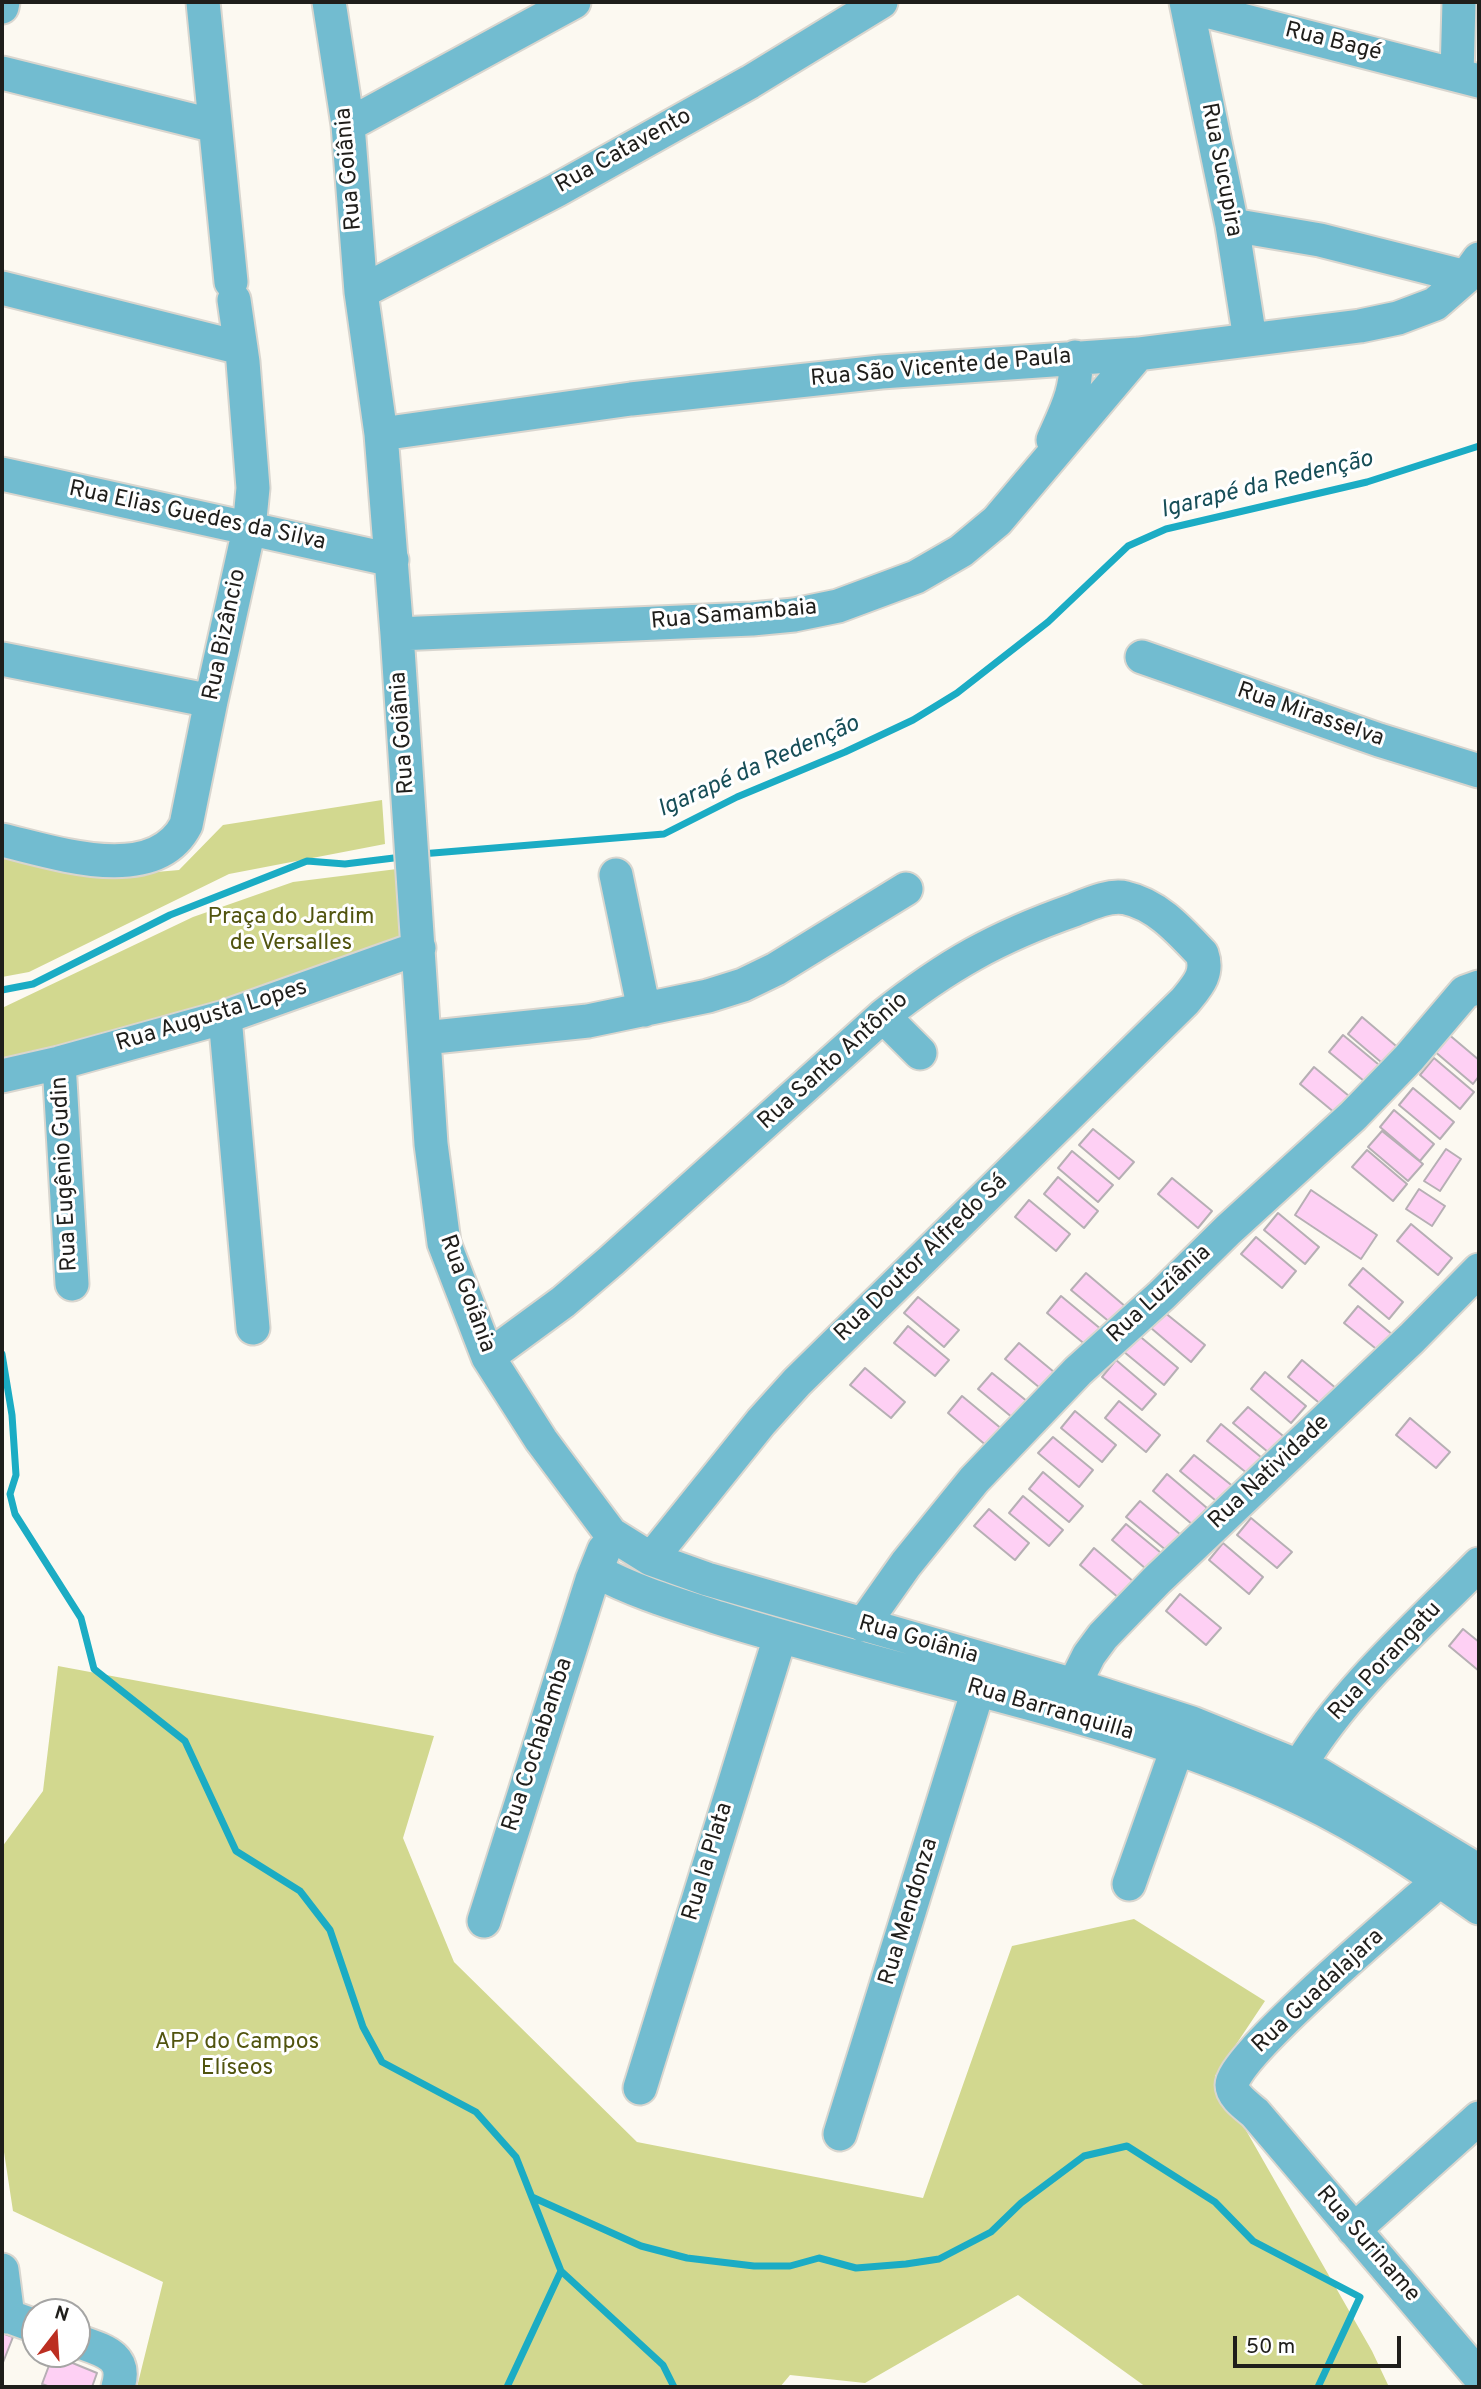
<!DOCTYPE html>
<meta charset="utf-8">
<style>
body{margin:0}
#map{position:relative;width:1481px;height:2389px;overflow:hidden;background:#fcf9f1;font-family:Overpass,sans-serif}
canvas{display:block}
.frame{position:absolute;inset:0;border:4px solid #1f1e1b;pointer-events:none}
.north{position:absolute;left:21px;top:2298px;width:70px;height:70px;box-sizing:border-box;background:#fff;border:2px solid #a5a5a4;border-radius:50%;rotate:17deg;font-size:19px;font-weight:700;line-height:28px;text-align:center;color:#1f1e1b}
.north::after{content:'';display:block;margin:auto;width:24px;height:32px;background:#bc2f22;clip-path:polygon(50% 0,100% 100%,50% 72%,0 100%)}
.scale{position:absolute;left:1233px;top:2336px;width:168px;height:32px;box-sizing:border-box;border:4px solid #1f1e1b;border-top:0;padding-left:9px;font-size:21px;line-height:24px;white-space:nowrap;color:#1f1e1b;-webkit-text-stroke:5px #fff;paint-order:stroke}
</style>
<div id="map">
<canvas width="1481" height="2389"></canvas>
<div class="frame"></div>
<div class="north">N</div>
<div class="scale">50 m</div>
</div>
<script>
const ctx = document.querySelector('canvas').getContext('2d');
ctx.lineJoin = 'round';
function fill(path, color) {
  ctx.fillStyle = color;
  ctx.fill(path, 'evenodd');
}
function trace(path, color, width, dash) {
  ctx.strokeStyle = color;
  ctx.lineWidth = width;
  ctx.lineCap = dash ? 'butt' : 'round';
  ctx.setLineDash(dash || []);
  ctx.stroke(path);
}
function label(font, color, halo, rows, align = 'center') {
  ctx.font = font + ' Overpass,sans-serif';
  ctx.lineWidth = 6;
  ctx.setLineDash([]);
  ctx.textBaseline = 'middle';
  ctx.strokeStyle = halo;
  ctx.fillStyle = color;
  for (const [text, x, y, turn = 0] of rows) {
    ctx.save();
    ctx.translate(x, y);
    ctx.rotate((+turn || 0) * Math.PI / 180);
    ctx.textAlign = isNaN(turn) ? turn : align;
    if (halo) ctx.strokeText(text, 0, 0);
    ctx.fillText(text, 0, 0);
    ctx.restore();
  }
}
const green = new Path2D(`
 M382,800L385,844L229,874L29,972L2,977V851L122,875L179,870L223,825Z
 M397,869L401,941L212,1007L2,1067V1008L193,917L293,882Z
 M58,1666L434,1736L403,1838L454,1962L637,2142L923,2198L1012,1946L1134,1919L1265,2001L1215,2076L1372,2351L1389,2387H1146L1018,2295L865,2383L790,2375L780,2387H137L163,2282L13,2211L2,2139V1847L43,1791Z`);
const stream = new Path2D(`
 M421,854L664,834L737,797L845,752L913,720L957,693L1048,622L1128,546L1166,529L1367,482L1479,446
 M2,990L33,984L170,915L307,861L345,864L402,857
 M2,1354L12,1415L16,1475L10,1494L15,1514L81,1618L94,1669L185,1741L236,1851L300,1891L330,1930L363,2027L382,2062L476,2112L516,2157L561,2271L663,2365L674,2387
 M532,2197L641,2246L687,2258L754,2266H790L819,2258L856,2268L906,2264L939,2259L991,2232L1021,2203L1084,2156L1127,2146L1215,2202L1253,2241L1360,2297L1318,2387
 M507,2387L561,2271`);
const building = new Path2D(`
 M1362,1017L1402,1051L1388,1068L1348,1034Z
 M1447,1033L1479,1060V1076L1473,1084L1433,1050Z
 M1343,1035L1384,1069L1370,1086L1329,1052Z
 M1434,1058L1474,1092L1460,1109L1420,1075Z
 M1314,1067L1355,1101L1341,1118L1300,1084Z
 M1413,1088L1454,1122L1440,1139L1399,1105Z
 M1394,1110L1434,1144L1420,1161L1380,1127Z
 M1093,1129L1134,1162L1119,1179L1079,1145Z
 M1382,1131L1423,1164L1408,1181L1368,1147Z
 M1446,1149L1461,1159L1440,1191L1424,1181Z
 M1367,1150L1407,1184L1393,1201L1352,1167Z
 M1072,1151L1113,1185L1098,1202L1058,1168Z
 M1058,1177L1098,1211L1084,1228L1044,1194Z
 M1172,1178L1212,1211L1198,1228L1158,1194Z
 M1419,1189L1445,1206L1432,1226L1406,1209Z
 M1311,1190L1377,1235L1361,1259L1295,1215Z
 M1029,1200L1070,1234L1056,1251L1015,1217Z
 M1278,1213L1319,1247L1305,1264L1264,1230Z
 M1411,1224L1452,1258L1438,1275L1397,1241Z
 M1256,1237L1296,1271L1282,1288L1241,1254Z
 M1363,1268L1403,1302L1389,1319L1349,1285Z
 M1086,1273L1126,1307L1112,1324L1071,1290Z
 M1061,1296L1102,1330L1087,1346L1047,1313Z
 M918,1297L959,1330L944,1347L904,1313Z
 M1358,1306L1399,1340L1385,1356L1344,1323Z
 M1164,1312L1205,1345L1191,1362L1151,1328Z
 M908,1326L949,1360L935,1376L894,1343Z
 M1137,1334L1178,1368L1164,1385L1123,1351Z
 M1019,1343L1060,1377L1046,1393L1005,1359Z
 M1116,1360L1156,1394L1142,1410L1102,1377Z
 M1302,1360L1343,1394L1329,1411L1288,1377Z
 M865,1368L905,1402L891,1418L850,1385Z
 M1265,1372L1306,1406L1291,1423L1251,1389Z
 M992,1373L1033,1406L1019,1423L978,1389Z
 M962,1396L1003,1430L988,1447L948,1413Z
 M1119,1401L1160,1435L1146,1452L1105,1418Z
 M1248,1407L1288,1440L1274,1457L1233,1423Z
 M1075,1411L1116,1445L1102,1462L1061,1428Z
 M1410,1418L1450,1452L1436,1468L1396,1435Z
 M1221,1424L1262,1458L1248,1474L1207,1441Z
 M1053,1437L1093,1470L1079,1487L1038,1453Z
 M1194,1455L1235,1488L1221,1505L1180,1471Z
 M1043,1472L1083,1506L1069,1522L1029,1489Z
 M1167,1474L1207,1508L1193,1525L1153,1491Z
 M1023,1496L1063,1530L1049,1546L1009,1513Z
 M1140,1501L1181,1535L1167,1551L1126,1517Z
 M989,1509L1029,1543L1015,1560L974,1526Z
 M1251,1518L1292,1552L1277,1568L1237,1535Z
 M1126,1524L1166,1557L1152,1574L1112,1540Z
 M1223,1543L1263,1577L1249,1594L1209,1560Z
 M1094,1548L1134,1582L1120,1599L1080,1565Z
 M1180,1594L1221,1628L1206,1645L1166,1611Z
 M1463,1629L1479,1642V1671L1449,1646Z
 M2,2333L13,2337L2,2365Z
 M53,2355L97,2373L92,2387H50L42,2384Z`);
const minor = new Path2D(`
 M203,2L231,282
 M329,2L348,125L361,292L381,434L397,634L431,1144L444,1243L488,1357L541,1440L611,1534L651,1559L707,1579L1074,1685L1192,1723L1318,1774L1479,1871
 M1186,2L1232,225L1250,339
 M1187,6L1479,81
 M2,7L3,2
 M2,73L215,126
 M1457,75L1459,2
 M348,125L574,2
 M1232,225L1320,240L1466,277
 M2,288L241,348
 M361,292L557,190L750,82L881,2
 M381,434L631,399L881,372L1138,354L1360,326L1398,318L1435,304L1466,277L1479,259
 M1053,440C1065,413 1079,387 1075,357
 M2,474L392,560
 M397,634L752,619L794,615L838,606L916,577L961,551L997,521L1138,354
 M1142,657L1379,740L1479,771
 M2,659L211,701
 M2,840C54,852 154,887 186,825L211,701L249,529L253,488L243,362L234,300
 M616,875L644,1010
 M883,1016L920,1053
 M225,1017L253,1328
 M424,1038L588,1021L708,996L743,985L776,969L906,889
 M59,1063L72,1284
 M2,1076L59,1063L225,1017L419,948
 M488,1357L563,1302L611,1261L883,1016C947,965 997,937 1074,910C1089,904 1110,894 1126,898C1158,905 1181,932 1202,954C1209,974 1197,986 1185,1001L797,1382L761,1422L651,1559
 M596,1571C635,1592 676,1604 719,1618C781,1637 844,1654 907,1671C1041,1706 1179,1740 1304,1800C1365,1829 1424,1869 1479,1908
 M863,1625L906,1564L974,1480L1078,1371L1162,1295L1228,1230L1353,1116L1409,1058L1465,992L1479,987
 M1074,1685L1089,1655L1103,1636L1157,1580L1412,1338L1479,1270
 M1300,1765C1347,1688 1416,1628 1479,1564
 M1440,1880C1410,1907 1232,2056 1232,2085C1232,2096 1247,2106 1255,2113L1479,2376
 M1129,1884L1177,1749
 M484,1921L592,1580L604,1550
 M640,2088L780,1637
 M840,2134L978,1690
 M1354,2230L1479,2118
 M2,2270L8,2317
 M2,2314L35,2326
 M77,2341C102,2350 128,2355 118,2387`);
const streetNames = [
 ["Rua Bagé",1333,43,14],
 ["Rua Catavento",624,152,-29],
 ["Rua Goiânia",350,169,-95],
 ["Rua Sucupira",1220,170,79],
 ["Rua São Vicente de Paula",941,369,-5],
 ["Rua Elias Guedes da Silva",197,517,12],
 ["Rua Samambaia",734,616,-5],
 ["Rua Bizâncio",226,635,-78],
 ["Rua Mirasselva",1310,716,19],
 ["Rua Goiânia",404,733,-94],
 ["Rua Augusta Lopes",212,1017,-17],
 ["Rua Santo Antônio",834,1062,-42],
 ["Rua Eugênio Gudin",66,1174,-93],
 ["Rua Doutor Alfredo Sá",922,1259,-44],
 ["Rua Goiânia",466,1294,70],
 ["Rua Luziânia",1160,1295,-43],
 ["Rua Natividade",1270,1473,-43],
 ["Rua Goiânia",918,1641,16],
 ["Rua Porangatu",1386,1662,-47],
 ["Rua Barranquilla",1050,1711,16],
 ["Rua Cochabamba",539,1745,-72],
 ["Rua la Plata",709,1862,-73],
 ["Rua Mendonza",910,1912,-73],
 ["Rua Guadalajara",1319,1992,-43],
 ["Rua Suriname",1367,2245,49]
];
const parkNames = [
 ["Praça do Jardim",291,918],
 ["de Versalles",291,944],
 ["APP do Campos",237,2043],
 ["Elíseos",237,2069]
];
const waterNames = [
 ["Igarapé da Redenção",1267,486,-14],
 ["Igarapé da Redenção",759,768,-24]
];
fill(green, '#d2d88f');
trace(stream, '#1bacc4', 7);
fill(building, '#fed0f4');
trace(building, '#b6afb4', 2);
trace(minor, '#d9d6cf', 37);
trace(minor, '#72bcd0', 33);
label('23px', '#1f1e1b', '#fff', streetNames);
label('23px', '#51540f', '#fff', parkNames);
label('italic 24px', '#174e58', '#fff', waterNames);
</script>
